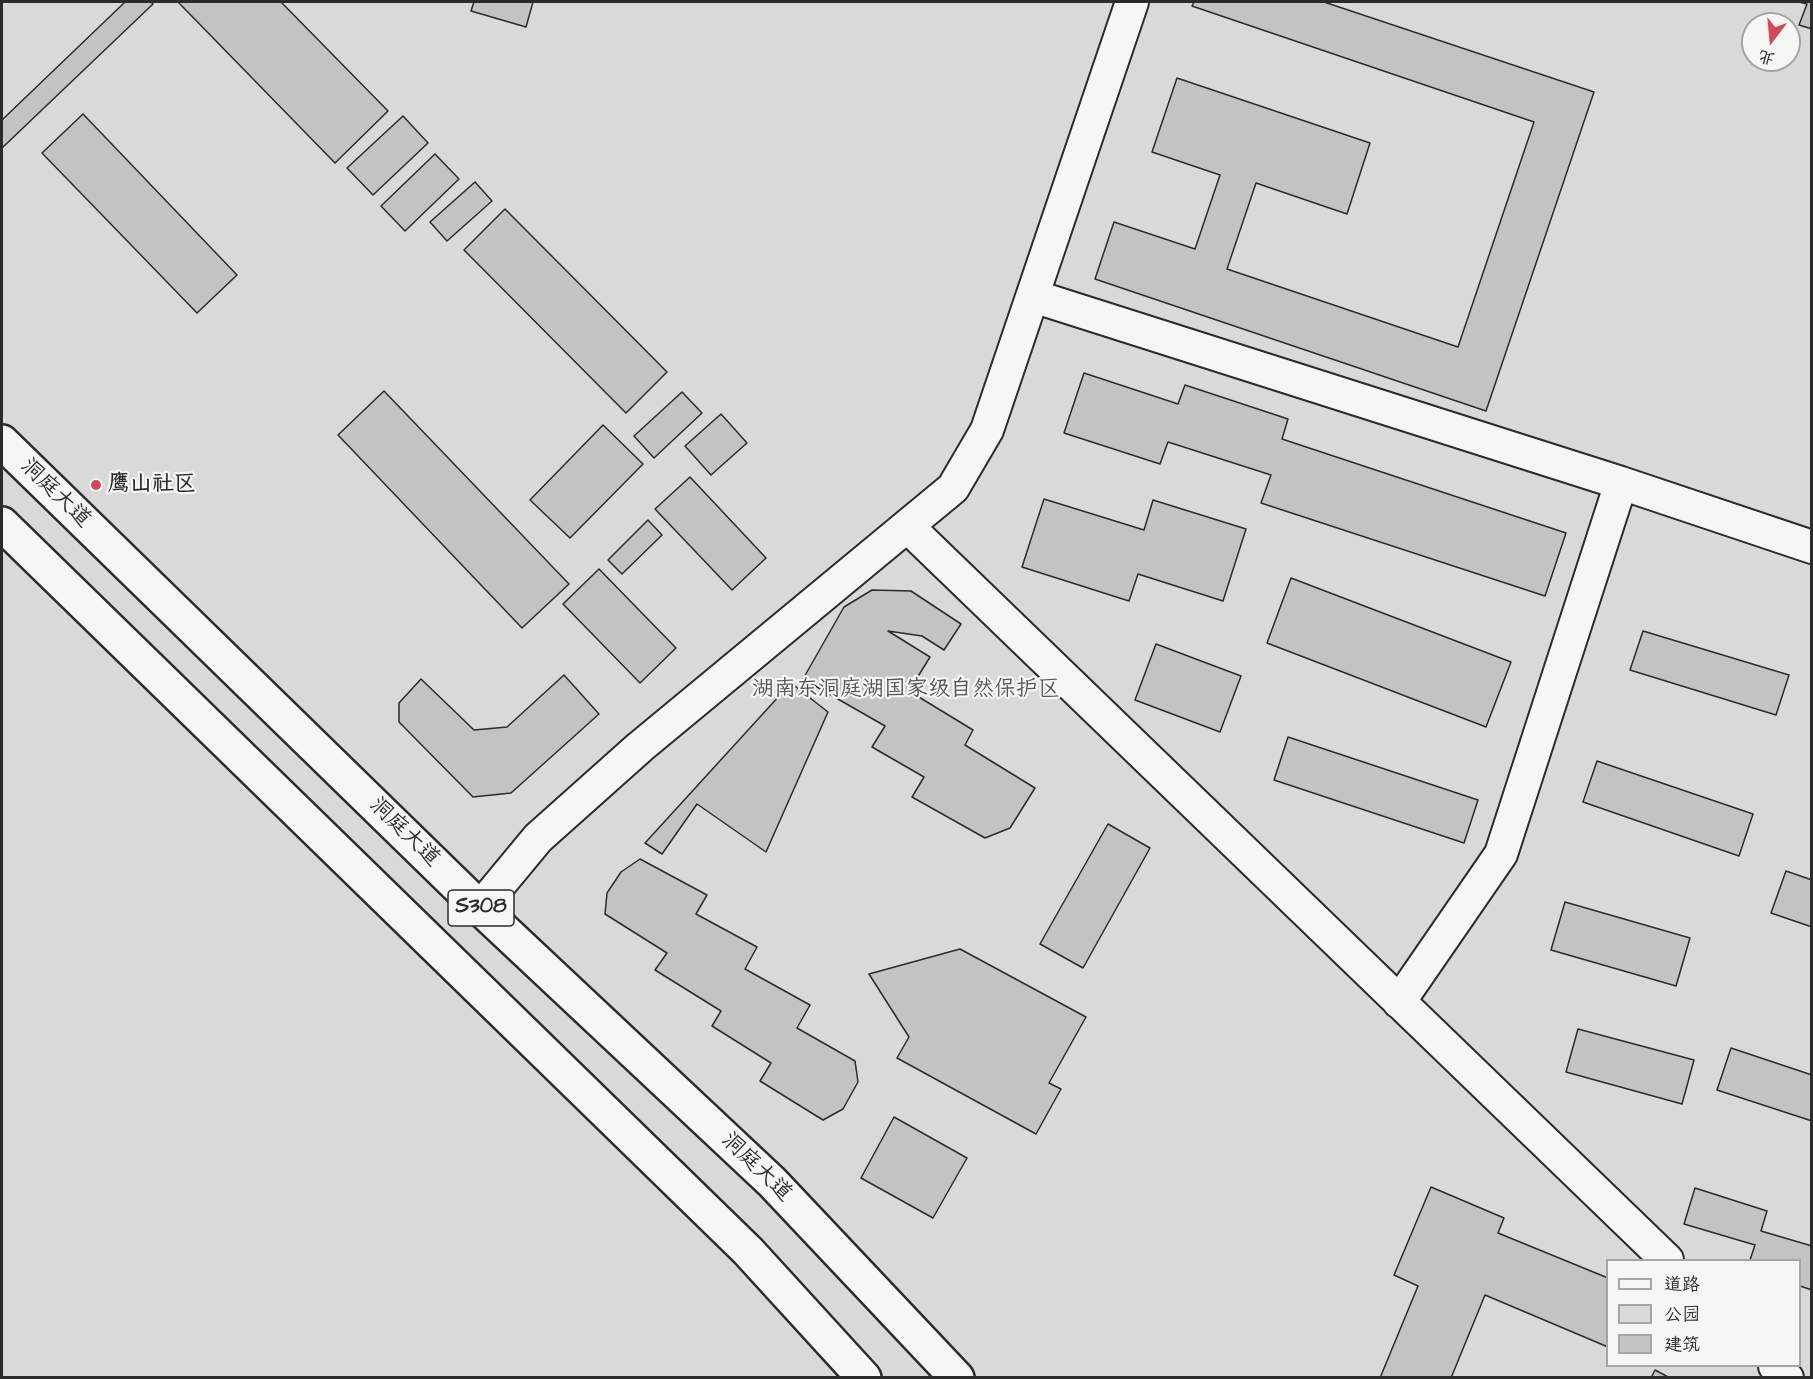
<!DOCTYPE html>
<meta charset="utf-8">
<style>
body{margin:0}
#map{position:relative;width:1813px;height:1379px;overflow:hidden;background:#f6f6f2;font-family:"Architects Daughter","LXGW WenKai TC",sans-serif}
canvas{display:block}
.frame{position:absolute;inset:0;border:3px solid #2b2b2b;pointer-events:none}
.legend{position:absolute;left:1606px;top:1259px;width:195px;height:108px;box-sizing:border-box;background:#f6f6f2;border:2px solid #a5a5a2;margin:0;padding:8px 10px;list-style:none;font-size:18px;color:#2b2b2b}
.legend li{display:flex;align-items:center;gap:12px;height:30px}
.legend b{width:30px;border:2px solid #a5a5a2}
.north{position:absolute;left:1741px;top:12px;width:60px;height:60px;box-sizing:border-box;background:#f6f6f2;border:2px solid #a5a5a2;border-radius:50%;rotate:196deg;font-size:16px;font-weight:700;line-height:24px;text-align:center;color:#2b2b2b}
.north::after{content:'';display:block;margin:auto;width:21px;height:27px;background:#d1495b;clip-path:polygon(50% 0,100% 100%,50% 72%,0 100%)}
</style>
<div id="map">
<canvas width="1813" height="1379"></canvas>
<div class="frame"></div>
<ul class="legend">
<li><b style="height:8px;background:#f6f6f2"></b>道路</li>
<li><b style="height:16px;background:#d9d9d5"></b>公园</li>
<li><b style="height:16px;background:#c3c3c0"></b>建筑</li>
</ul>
<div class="north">北</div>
</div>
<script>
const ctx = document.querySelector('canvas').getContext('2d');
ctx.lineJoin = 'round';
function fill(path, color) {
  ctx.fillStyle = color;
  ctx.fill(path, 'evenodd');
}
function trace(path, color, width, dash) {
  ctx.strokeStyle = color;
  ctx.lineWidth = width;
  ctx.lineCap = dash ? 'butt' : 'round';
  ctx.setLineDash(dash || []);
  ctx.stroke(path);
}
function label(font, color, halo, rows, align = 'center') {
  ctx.font = font + ' "Architects Daughter","LXGW WenKai TC",sans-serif';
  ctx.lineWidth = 4.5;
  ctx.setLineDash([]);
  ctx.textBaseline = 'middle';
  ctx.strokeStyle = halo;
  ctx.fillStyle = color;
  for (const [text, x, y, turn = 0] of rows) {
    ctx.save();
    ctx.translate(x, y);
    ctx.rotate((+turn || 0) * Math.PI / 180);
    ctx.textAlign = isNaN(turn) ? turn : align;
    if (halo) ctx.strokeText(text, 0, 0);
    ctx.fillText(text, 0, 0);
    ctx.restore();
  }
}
const green = new Path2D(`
 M2,2H1811V1377L2,1378ZM1753,24H1789V60H1753ZM1608,1260H1800V1366H1608Z`);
const building = new Path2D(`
 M125,2H151L153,4L2,148V120Z
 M178,2H281L388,111L335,163Z
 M474,2H533L526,27L471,11Z
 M1194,2H1324L1594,92L1486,411L1095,279L1114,222L1195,249L1220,175L1152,152L1177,78L1370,143L1347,214L1256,183L1227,269L1458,347L1534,122L1192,6Z
 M1799,2H1812V29L1799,25L1807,4Z
 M83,114L237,275L197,313L42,153Z
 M403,116L428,143L373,195L347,168Z
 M435,154L459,179L405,231L381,206Z
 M475,182L492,201L447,241L430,222Z
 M505,209L667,372L626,413L464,250Z
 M1084,373L1178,404L1185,385L1288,419L1282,439L1566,533L1545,596L1261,503L1271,475L1168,442L1160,464L1064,433Z
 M384,391L569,584L522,628L338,435Z
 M682,392L702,413L654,458L634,436Z
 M721,414L747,443L711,475L685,446Z
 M603,425L643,464L570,538L530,500Z
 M690,477L766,558L732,590L655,509Z
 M1044,499L1144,530L1153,500L1246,529L1223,601L1138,574L1129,601L1022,567Z
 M648,520L662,535L622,574L608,560Z
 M599,569L676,648L640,683L563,604Z
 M1291,578L1511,662L1486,727L1267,643Z
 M872,590L911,591L961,624L944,650L922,636L888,631L930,657L909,691L973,730L965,745L1035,788L1010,828L985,838L912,797L924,777L872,747L885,726L803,679L844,607Z
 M1643,631L1789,675L1776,715L1630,670Z
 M1156,644L1241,676L1220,732L1135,700Z
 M564,675L599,714L511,793L473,797L399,722V703L421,679L474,730L507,727Z
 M791,683L828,712L766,852L697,804L662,854L645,843Z
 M1288,737L1478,800L1464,843L1274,780Z
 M1597,761L1753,814L1739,856L1583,802Z
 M1108,824L1150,848L1083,968L1040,944Z
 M640,859L707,895L696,914L757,947L745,969L810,1005L797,1028L855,1061L858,1082L843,1109L823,1120L760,1081L771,1063L712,1026L721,1011L655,970L667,953L605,914L607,893L621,872Z
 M1786,871L1812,880V927L1771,913Z
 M1565,902L1690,938L1676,986L1551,950Z
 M960,949L1086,1017L1049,1083L1061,1089L1036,1134L897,1058L909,1037L869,974Z
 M1578,1029L1694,1060L1682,1104L1566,1072Z
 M1731,1048L1812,1075V1121L1717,1090Z
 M894,1117L967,1158L933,1218L861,1178Z
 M1431,1187L1504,1218L1498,1233L1608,1278V1347L1485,1295L1451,1378H1380L1418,1286L1394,1275Z
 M1695,1188L1767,1211L1761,1231L1812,1246V1290L1800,1286V1260H1750L1755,1245L1684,1224Z
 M1655,1370L1670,1378H1651Z`);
const minor = new Path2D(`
 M1033,296L1621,483L1501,854L1399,1002
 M1621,483L1812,547
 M907,526L1667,1260
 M480,908L538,838L640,747L953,488L987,430L1132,2
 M1775,1366L1787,1378`);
const primary = new Path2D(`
 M2,442L480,908L772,1182L957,1378
 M2,524L748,1251L864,1378`);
const markers = [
 [96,485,6,"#d1495b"]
];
const shields = [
 [481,908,66]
];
const shieldNames = [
 ["S308",481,908]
];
const poiNames = [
 ["鹰山社区",108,485]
];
const streetNames = [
 ["洞庭大道",55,494,44],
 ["洞庭大道",404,833,44],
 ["洞庭大道",756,1168,44]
];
const parkNames = [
 ["湖南东洞庭湖国家级自然保护区",906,690]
];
fill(green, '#d9d9d5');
fill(building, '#c3c3c0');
trace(building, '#2b2b2b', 1.5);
trace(minor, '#2b2b2b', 36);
trace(primary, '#2b2b2b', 38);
trace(minor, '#f6f6f2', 32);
trace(primary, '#f6f6f2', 33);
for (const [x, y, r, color] of markers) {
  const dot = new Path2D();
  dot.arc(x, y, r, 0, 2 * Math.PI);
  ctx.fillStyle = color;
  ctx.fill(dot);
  trace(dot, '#f6f6f2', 2);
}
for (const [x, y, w] of shields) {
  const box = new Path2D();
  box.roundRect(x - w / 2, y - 18, w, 36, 4.5);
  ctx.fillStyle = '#f6f6f2';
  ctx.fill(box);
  trace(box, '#2b2b2b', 1.5);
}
label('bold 21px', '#2b2b2b', null, shieldNames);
label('bold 22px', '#2b2b2b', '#f6f6f2', poiNames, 'left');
label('22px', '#2b2b2b', '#f6f6f2', streetNames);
label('22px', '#565656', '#f6f6f2', parkNames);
</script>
